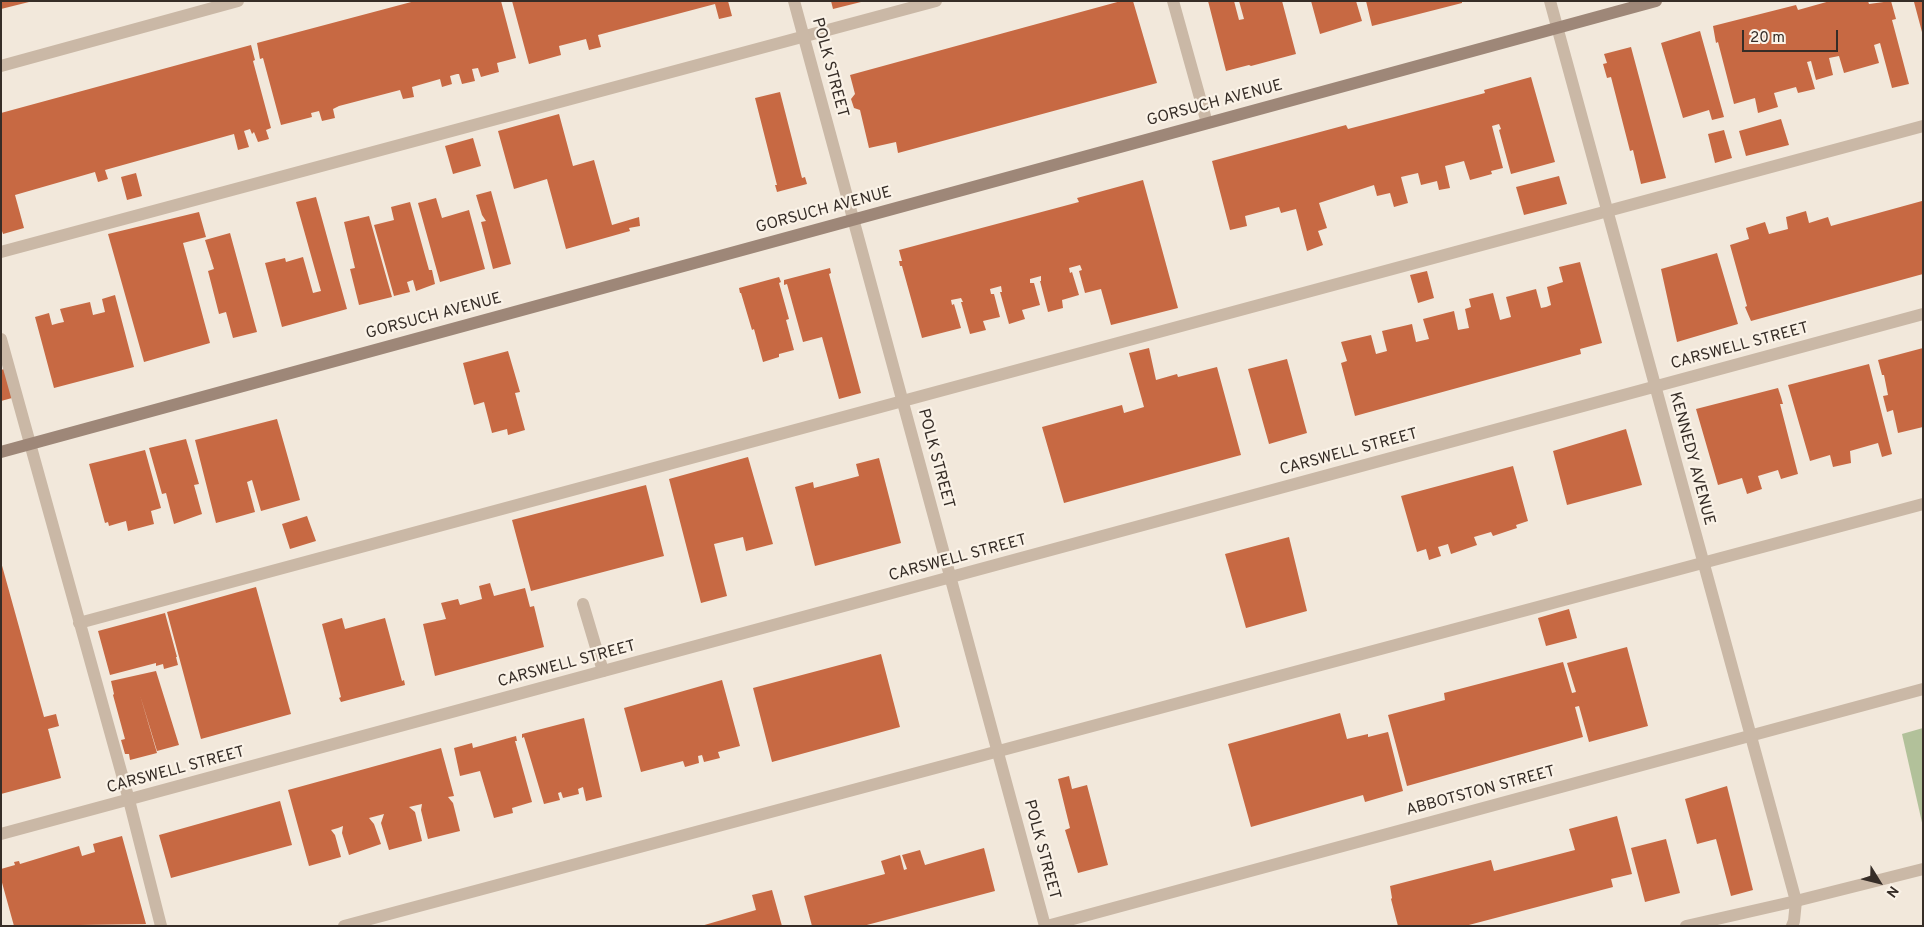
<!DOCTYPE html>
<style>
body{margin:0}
#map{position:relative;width:1924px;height:927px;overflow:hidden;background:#f2e8db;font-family:Overpass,sans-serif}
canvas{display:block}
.frame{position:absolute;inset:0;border:2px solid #362d27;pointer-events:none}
.north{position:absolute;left:1854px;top:857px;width:50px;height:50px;-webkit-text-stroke:4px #faf2e7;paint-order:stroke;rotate:126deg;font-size:14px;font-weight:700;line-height:20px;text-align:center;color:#362d27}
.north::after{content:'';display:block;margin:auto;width:18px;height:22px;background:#362d27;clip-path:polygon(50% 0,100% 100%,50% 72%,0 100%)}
.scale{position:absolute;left:1742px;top:30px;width:96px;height:22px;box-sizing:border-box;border:2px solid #362d27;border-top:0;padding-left:6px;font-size:15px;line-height:18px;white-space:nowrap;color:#362d27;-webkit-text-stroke:4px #faf2e7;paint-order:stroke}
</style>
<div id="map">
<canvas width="1924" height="927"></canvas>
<div class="frame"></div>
<div class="north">N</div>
<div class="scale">20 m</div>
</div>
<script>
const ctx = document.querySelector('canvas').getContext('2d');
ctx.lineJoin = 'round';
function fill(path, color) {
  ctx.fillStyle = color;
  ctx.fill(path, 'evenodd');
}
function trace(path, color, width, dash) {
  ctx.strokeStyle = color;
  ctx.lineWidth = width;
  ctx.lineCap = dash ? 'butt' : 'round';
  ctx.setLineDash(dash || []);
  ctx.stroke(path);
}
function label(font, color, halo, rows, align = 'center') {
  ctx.font = font + ' Overpass,sans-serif';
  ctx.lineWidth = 4.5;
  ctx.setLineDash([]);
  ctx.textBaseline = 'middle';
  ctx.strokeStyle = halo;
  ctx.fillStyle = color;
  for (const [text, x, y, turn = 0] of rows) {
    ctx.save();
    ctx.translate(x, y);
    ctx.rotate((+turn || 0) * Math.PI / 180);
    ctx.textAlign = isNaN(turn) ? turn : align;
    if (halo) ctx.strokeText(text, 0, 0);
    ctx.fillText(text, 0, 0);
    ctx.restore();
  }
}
const green = new Path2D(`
 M1923,728V827L1902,734Z`);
const building = new Path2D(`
 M1,1H29V2L1,9Z
 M415,1H501L516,58L497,63L499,72L481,77L478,68L472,69L475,81L462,84L459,74H457L450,76L452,84L442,87L440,79L412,87L414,97L403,99L400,90L339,106L333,109L335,118L322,121L319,111L311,113L312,117L281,125L263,58L260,59L257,43Z
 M512,1H728L732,16L719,19L715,4L598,35L601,47L589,50L586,39L559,46L561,55L529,64Z
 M831,1H860L861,2L833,9Z
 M1121,1H1133L1157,83L898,153L896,142L869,148L860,110L854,108L851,99L855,94L850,75Z
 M1208,1H1234L1239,20L1244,19L1239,1H1282L1296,54L1251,66L1249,65L1226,71Z
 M1311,1H1356L1362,21L1320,34Z
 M1366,1H1462V3L1372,26Z
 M1830,1H1868L1869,4L1891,1L1896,19L1892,20L1909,84L1892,88L1880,43L1874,45L1879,63L1844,73L1839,56L1829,58L1833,75L1816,80L1811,61L1807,62L1815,89L1798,93L1796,87L1774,93L1778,107L1758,113L1755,98L1734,104L1718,42L1716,43L1713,26L1796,5L1798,10Z
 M1923,1V32H1922L1914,2Z
 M1700,31L1724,117L1712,120L1709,110L1683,118L1661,43Z
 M251,45L255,60L253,61L271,128L266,130L269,139L258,142L254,132L252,134L250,129L244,131L249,147L238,150L234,134L105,170L108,179L98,182L95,172L15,195L24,228L3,234L1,228V113Z
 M1631,47L1666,178L1641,184L1633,150L1630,151L1611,77L1607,78L1603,64L1607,63L1604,54Z
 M1531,77L1555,162L1511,174L1499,130L1501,129L1499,124L1492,126L1503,168L1491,171L1492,174L1470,180L1464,161L1445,166L1450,188L1439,190L1437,181L1421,185L1418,173L1401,177L1408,203L1394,207L1390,193L1377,196L1374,185L1319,203L1327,228L1318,231L1323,245L1307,251L1296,209L1281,213L1279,207L1245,216L1247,226L1230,230L1212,161L1346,125L1348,129L1394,117L1485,93L1484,90Z
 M780,92L802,178L805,177L807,184L777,192L775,185H777L755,98Z
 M559,114L573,166L594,160L612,225L639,217L640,226L629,228L630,231L566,249L547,179L514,189L498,131Z
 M1781,119L1789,145L1746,156L1739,131Z
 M1724,130L1732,158L1715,163L1708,134Z
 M473,138L481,166L453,174L445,146Z
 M136,173L142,196L127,200L121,177Z
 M1559,176L1567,204L1524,215L1516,187Z
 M1143,180L1178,308L1111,325L1101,289L1085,293L1079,271L1082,270L1080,265L1069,268L1070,273L1072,272L1079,295L1062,300L1063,308L1048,312L1040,281H1041V276L1030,279V283H1034L1040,305L1022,310L1025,319L1009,324L1000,292H1002L1001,286L990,289L991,294H994L1000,317L983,321L986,330L970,334L961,302H963L961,298L951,300L952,305L954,304L961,328L922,338L902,266H900L899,261H902L899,250L1079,202L1077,198Z
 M491,191L511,264L493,269L481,222L486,221L482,215L476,195Z
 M316,197L347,309L282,327L265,263L285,258L286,262L303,257L313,293L321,291L296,202Z
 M436,198L442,218L469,210L485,269L440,282L418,203Z
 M1922,201L1923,274L1751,321L1745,307L1747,306L1730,245L1749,239L1746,228L1765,222L1769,234L1788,229L1786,217L1806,211L1809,223L1828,217L1831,226Z
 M410,202L429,270H432L435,284L416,291L413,280L407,282L410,292L394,296L374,225L394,220L391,207Z
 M199,212L206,237L183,243L210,343L144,362L108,234Z
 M369,216L392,297L359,305L350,269L355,268L344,222Z
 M230,233L257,332L233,338L226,312L219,314L208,271L214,269L205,240Z
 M1717,253L1738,324L1677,342L1661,269Z
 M1580,262L1602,343L1580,349L1581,354L1355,416L1341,363L1347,361L1341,342L1371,335L1376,354L1387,351L1382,331L1412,324L1416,342L1429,339L1423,319L1454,311L1458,330L1469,328L1465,309L1471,307L1469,299L1493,293L1500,320L1511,317L1506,297L1536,289L1541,308L1546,307L1551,305L1547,287L1563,282L1559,267Z
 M830,268L831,273L829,274L861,393L839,399L822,337L803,342L787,284L784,285V280Z
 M1427,271L1434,298L1418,303L1410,275Z
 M779,277L781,282L779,283L789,319L786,320L794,350L779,354V357L763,362L754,329L752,330L741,293H740L739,288Z
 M115,295L134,367L54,388L35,317L49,313L52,325L59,323L64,322L60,309L90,302L93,315L105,312L102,299Z
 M1149,348L1156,380L1177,374L1178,377L1217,367L1241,455L1064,503L1042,427L1122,405L1124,413L1144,407L1129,353Z
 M1923,348V427L1898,433L1893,410L1887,412L1883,396L1888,395L1884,375H1882L1878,360Z
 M508,351L520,392L515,393L525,430L508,435L507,429L492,433L484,402L474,405L463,363Z
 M1287,359L1307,433L1269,444L1248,369Z
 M1869,364L1892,454L1882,457L1878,443L1850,451L1851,463L1833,467L1830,455L1810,461L1788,385Z
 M4,369L12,398L1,401V370Z
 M1778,388L1781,397L1783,404H1780L1798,474L1781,479L1778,470L1758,476L1762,489L1747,494L1742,478L1718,485L1696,409Z
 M277,419L300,500L261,511L252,480L247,482L255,512L216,523L195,440Z
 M1626,429L1642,485L1567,505L1553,451Z
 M186,439L199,484L194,485L202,514L174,524L166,493L162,494L149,448Z
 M145,450L161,508L151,511L154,524L128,531L126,521L109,526L108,522L105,523L89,464Z
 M748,457L773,544L746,551L743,537L714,544L727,596L701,603L669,479Z
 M879,458L901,543L815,566L795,487L813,482L814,488L859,476L856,464Z
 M1513,466L1528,521L1516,525L1517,528L1493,536L1491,532L1474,537L1477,545L1451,554L1448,544L1438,547L1441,556L1429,560L1426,549L1417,552L1401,496Z
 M646,485L664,556L531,591L512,520Z
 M307,516L316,541L290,549L282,524Z
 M1289,537L1307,611L1246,628L1225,554Z
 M1,562L44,717L56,714L59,726L48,729L61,778L1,794Z
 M490,583L494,596L525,588L530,607L534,606L544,647L435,676L423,624L446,619L441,603L458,599L460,605L482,599L479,586Z
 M256,587L291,714L201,739L167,612Z
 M1569,609L1577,638L1546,646L1538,618Z
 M165,613L177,657H176L178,665L164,669L163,664L156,666V663L110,675L98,631Z
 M342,618L345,629L385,618L402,681L404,680L405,685L341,702L339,698L341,697L322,624Z
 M1627,647L1648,726L1589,742L1579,706L1575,707L1583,737L1407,786L1388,715L1445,700L1444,693L1563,662L1572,693L1576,692L1567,663Z
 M881,654L900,727L772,762L753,688Z
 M156,671L179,745L157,751L140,695L157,753L130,760L129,754H125L121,740L125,739L113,695L114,694L111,681Z
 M722,680L740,746L718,752L720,758L704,762L702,755L698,756L699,763L685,767L683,761L641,772L624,708Z
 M1340,713L1347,739L1368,734V737L1388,732L1403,791L1365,802L1363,795L1251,827L1228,744Z
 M584,718L602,797L586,801L583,787L578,789L579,794L563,798L561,792L558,793L560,800L544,804L524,737L522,738V734Z
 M516,736L517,741H515L532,802L512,808L513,813L494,818L480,771L460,776L454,748L472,743L473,748Z
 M441,748L454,796L448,797L453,803L460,831L428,839L421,810L422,804L409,807L415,812L422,841L389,850L381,823L384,814L369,818L374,824L381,844L349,855L342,833L343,826L338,828L331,830L335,835L341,857L309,866L288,790Z
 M1069,776L1072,789L1087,785L1108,865L1078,873L1065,830L1070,828L1058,779Z
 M1727,786L1753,890L1731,896L1716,839L1697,844L1685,799Z
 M280,801L292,845L171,878L159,835Z
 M1617,816L1632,874L1611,879L1613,887L1465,926H1398L1391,899L1392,898L1390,886L1491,860L1494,871L1575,850L1569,829Z
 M122,836L146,924L14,926L1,879V869L15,865L14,862L19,861L20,864L79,846L82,856L95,852L93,844Z
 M1666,839L1680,893L1645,902L1631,848Z
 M984,848L995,891L863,926H812L804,896L885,874L881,861L900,855L904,870L907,869L902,855L920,850L925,865Z
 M772,890L782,926H701L756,910L752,895Z`);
const lane = new Path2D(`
 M1,252L936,1
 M1,339L129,800L161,926
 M583,604L603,671
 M79,623L1923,126
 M344,926L1923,504
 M1686,926L1796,901L1923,869`);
const street = new Path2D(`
 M794,1L1045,926
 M1173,1L1207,123
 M1550,1L1796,901L1794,921L1792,926
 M1,66L238,1
 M1,834L1923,314
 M1047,926L1923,689`);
const secondary = new Path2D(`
 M1,452L1656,1`);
const streetNames = [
 ["POLK STREET",829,68,75],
 ["GORSUCH AVENUE",1215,104,-15],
 ["GORSUCH AVENUE",824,211,-15],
 ["GORSUCH AVENUE",434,317,-15],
 ["CARSWELL STREET",1740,347,-15],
 ["CARSWELL STREET",1349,453,-15],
 ["POLK STREET",935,459,75],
 ["KENNEDY AVENUE",1691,459,75],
 ["CARSWELL STREET",958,559,-15],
 ["CARSWELL STREET",567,665,-15],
 ["CARSWELL STREET",176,771,-15],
 ["ABBOTSTON STREET",1481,792,-15],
 ["POLK STREET",1041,850,75]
];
fill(green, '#b2c19a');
fill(building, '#c76943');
trace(lane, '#cab8a6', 12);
trace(street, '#cab8a6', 12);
trace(secondary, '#9e8778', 12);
label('16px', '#362d27', '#faf2e7', streetNames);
</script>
